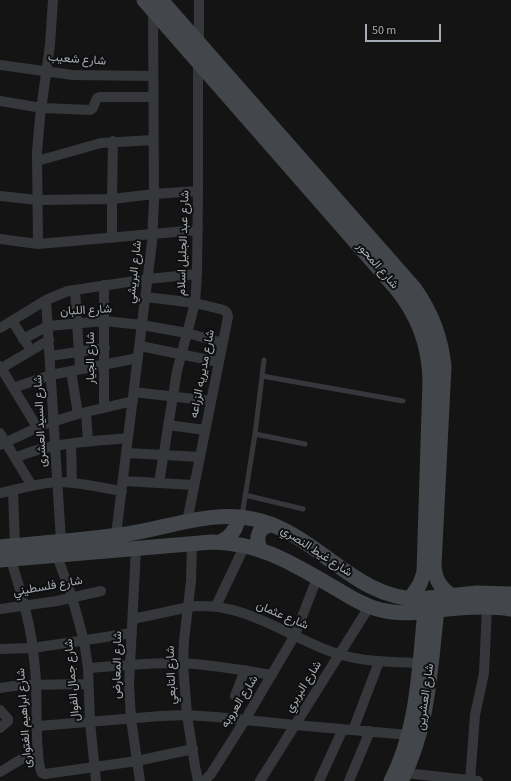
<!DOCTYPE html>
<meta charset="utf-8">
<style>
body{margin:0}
#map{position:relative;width:511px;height:781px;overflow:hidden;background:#141415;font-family:"Source Sans 3",sans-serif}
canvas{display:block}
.scale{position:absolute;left:365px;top:24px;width:76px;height:18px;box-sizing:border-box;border:2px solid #a7adb4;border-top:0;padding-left:5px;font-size:12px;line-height:14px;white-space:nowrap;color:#a7adb4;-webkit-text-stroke:3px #0f0f10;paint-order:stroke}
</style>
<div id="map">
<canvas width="511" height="781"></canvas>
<div class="scale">50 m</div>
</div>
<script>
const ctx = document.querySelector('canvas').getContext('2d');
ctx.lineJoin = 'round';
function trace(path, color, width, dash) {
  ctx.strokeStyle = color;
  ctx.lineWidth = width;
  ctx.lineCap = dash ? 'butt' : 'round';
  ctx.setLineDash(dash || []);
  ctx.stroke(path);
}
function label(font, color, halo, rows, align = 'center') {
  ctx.font = font + ' "Source Sans 3",Vazirmatn,sans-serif';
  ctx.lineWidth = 4;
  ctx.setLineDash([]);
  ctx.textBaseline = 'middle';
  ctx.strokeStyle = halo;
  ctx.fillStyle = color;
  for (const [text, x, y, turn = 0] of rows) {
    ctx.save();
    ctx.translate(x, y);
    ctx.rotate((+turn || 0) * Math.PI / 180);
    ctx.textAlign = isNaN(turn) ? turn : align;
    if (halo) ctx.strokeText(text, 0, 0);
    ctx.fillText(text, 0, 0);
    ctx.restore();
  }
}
const service = new Path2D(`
 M262,376L403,401
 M255,434L305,444
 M245,495L303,509
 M242,516L255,434L264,360`);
const minor = new Path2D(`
 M199,45V0
 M0,65L73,75L153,76
 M0,101L42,108L90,110L93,108L97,98L100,97H153
 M37,161L101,143L153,140
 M0,196L37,200L112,199L154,194L198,191
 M112,238V199L113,141
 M0,239L38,244L198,230
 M38,244L37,152L40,117L50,45L53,0
 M75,290L80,369
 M146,297L195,303L224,310L227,313L228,317L187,522
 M46,300L61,541
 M12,321L27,344
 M0,328L46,300L68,291L148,279L197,274
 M23,339L48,326L105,321L142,325L187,333L223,343
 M140,346L219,362
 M50,356L105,348
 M0,366L37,427
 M0,369L49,340
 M71,371L78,414
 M13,388L51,375L138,358
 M134,392L211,401
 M104,408V285
 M86,412L88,442
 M168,425L205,430
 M0,433L32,486
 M71,444L72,483
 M0,445L45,424L78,414L133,401
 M127,453L200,457
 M15,458C50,442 90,442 128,438
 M123,481L194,485
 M159,483L177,371L195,303L197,274L198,191V61
 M13,490L15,545
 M0,493C19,489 38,483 58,482C79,482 101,488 122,491
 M116,535L152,242L154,200L153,9
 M192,544L191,581L184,641L183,663L187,715L195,766L198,781
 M136,549L129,684L131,719L140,781
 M57,556L72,597L84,641L88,668L90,722L96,781
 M11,560C20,589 29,618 33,649C34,661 36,673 36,685C37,702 35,762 42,773L45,774L137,761L193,749
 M216,606L245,545
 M0,609L57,601L101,591
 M133,619L189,607C242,599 290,639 338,654C365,662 392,662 420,663
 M0,649L33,648L132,633
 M88,668C119,666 152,662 183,663C213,665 243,670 272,675
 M0,688L21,685L88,684
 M235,696L245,670
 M0,710L8,719V721L0,728
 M38,726L161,716L187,715L216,717L295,725L409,735
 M353,730L379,662
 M0,772L38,749
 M405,773L478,781
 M204,781L211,774L245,720L295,635L317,578
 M260,781L369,607
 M319,781L343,729
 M349,781L370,731
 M470,781L475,715L484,673L487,607`);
const secondary = new Path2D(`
 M144,0L395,287C418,315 429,344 430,380L424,572L420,584L410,599
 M161,0L415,289C432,313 441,337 444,366L434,565C435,579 440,588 452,596
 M220,542C231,537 237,529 238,517
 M0,547C42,543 85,540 127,534C172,527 216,508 261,521C319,537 356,599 419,599L477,593L511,594
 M261,550C254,538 259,525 273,525
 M0,560L212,542C262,543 293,564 335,588C350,597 364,606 381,610C400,615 419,612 438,610C463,607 487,605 511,609
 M391,781C418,729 419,669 425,611
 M401,781C429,728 430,668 437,610`);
const streetNames = [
 ["شارع شعيب",77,60,4],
 ["شارع عبد الجليل اسلام",184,243,-88],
 ["شارع المحور",377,266,49],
 ["شارع البريشي",135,272,-84],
 ["شارع اللبان",86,311,-3],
 ["شارع الجيار",91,358,-90],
 ["شارع مديريه الزراعه",203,374,-79],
 ["شارع السيد العشرى",41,421,-93],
 ["شارع غيط النصري",316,552,33],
 ["شارع فلسطيني",48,587,-10],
 ["شارع عثمان",282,616,23],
 ["شارع المعارض",118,665,-89],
 ["شارع التابعي",172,675,-92],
 ["شارع جمال الفوال",73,680,-95],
 ["شارع البربري",304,687,-58],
 ["شارع العشرين",426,697,-82],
 ["شارع العروبه",240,702,-58],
 ["شارع ابراهيم الغتوارى",25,718,-94]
];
trace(service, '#35373a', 5);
trace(minor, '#35373a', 10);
trace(secondary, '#43464a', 15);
label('12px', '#a7adb4', '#0f0f10', streetNames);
</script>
